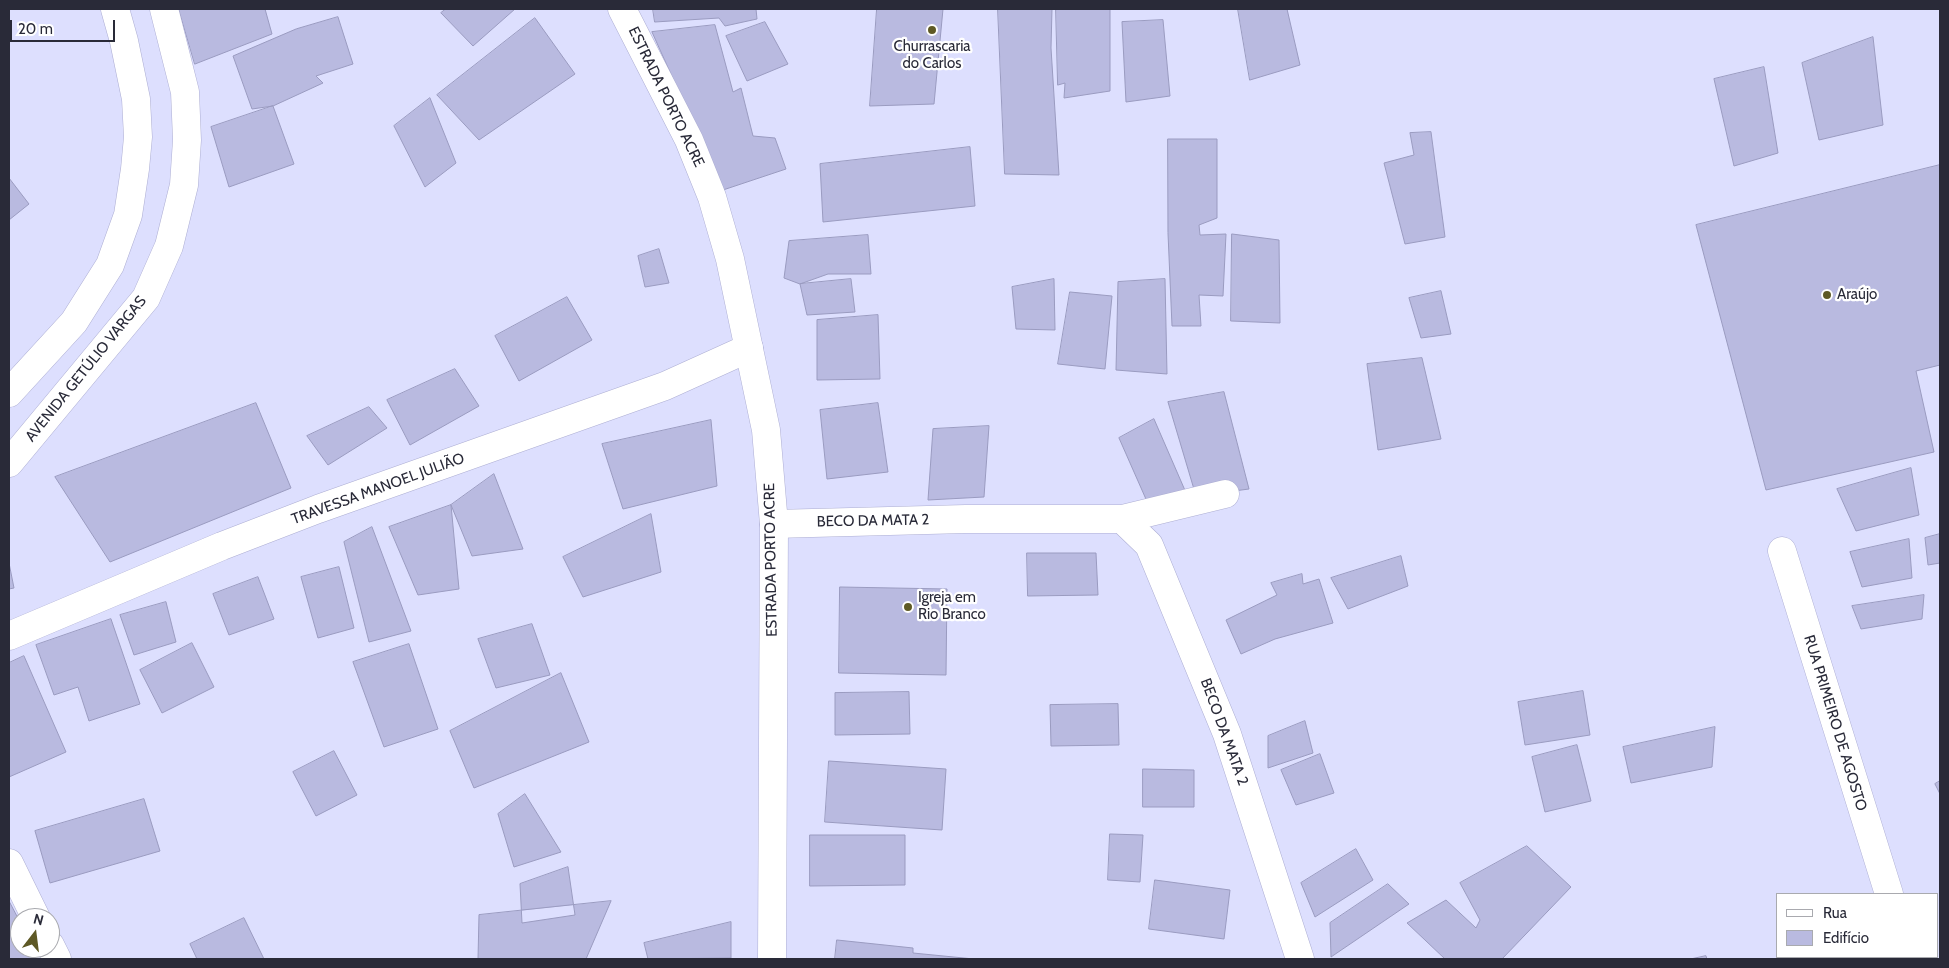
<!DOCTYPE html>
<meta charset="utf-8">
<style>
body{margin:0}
#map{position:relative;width:1949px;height:968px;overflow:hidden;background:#dddffe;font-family:Cabin,sans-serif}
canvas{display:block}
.frame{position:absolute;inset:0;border:10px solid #292a38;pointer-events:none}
.legend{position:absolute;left:1776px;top:893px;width:162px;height:65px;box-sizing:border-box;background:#fff;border:1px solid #a9aaaf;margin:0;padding:6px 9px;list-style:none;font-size:15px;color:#292a38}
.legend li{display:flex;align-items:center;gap:10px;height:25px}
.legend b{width:25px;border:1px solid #a9aaaf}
.north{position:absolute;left:10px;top:908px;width:50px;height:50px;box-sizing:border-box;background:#fff;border:1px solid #a9aaaf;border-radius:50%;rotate:15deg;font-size:14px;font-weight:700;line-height:20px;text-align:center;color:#292a38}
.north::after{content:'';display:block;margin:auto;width:18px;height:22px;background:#5e5925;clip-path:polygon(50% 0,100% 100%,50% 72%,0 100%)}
.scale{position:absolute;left:10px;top:20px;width:105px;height:22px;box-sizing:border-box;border:2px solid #292a38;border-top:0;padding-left:6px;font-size:15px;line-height:18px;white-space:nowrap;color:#292a38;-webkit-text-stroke:4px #fff;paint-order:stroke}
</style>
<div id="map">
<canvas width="1949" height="968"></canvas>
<div class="frame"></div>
<ul class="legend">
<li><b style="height:6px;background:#fff"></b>Rua</li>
<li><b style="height:14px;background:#b9bae0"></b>Edifício</li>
</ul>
<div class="north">N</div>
<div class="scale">20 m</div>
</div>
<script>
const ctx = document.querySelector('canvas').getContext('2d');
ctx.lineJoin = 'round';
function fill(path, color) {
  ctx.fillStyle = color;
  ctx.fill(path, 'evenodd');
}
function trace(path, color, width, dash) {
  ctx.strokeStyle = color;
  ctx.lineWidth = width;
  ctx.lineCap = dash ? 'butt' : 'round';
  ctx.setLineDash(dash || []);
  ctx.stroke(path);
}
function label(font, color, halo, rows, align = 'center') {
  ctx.font = font + ' Cabin,sans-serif';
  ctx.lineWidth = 4.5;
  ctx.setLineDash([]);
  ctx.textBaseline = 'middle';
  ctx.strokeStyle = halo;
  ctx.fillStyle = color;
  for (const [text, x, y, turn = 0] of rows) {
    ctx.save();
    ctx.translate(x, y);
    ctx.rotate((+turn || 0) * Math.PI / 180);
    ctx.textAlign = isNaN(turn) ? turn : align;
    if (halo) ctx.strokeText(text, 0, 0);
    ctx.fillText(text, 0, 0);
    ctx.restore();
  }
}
const building = new Path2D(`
 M179,9H265L272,34L195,64Z
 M446,9H515L473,46L441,13Z
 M653,9H756L757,19L725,26L719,18L655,22Z
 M877,9H943L934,104L870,106Z
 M998,9H1052L1051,48L1059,175L1005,174Z
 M1056,9H1110V91L1064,98L1065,83L1058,85Z
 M1238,9H1287L1300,65L1250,80Z
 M338,17L353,64L316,76L323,83L273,106L252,109L233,56L296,29Z
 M535,18L575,74L479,140L437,95Z
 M1163,20L1170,96L1126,102L1122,22Z
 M765,22L788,64L747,81L726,36Z
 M715,25L733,92L741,88L753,136L775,138L786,169L723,190L652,32Z
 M1873,37L1883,125L1819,140L1802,63Z
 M1764,67L1778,153L1734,166L1714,79Z
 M430,98L456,163L425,187L394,126Z
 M273,106L294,164L229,187L211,127Z
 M1431,132L1445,237L1405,244L1384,163L1414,155L1410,133Z
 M1168,139H1217V218L1199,225L1200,235L1226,234L1223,296L1199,295L1201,326H1172L1168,233Z
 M970,147L975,206L823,222L820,164Z
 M1940,165V365L1916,371L1934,452L1766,490L1696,225Z
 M9,178L29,204L9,220Z
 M1232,234L1279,240L1280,323L1231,321Z
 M868,235L871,274H828L800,284L784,278L789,241Z
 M659,249L669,283L645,287L638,256Z
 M851,279L855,312L807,315L800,284Z
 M1054,279L1055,330L1016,329L1012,287Z
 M1165,279L1167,374L1116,370L1118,282Z
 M1441,291L1451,334L1421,338L1409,298Z
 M1070,292L1112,296L1105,369L1058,364Z
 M567,297L592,340L519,381L495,336Z
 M878,315L880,379L817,380V320Z
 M1422,358L1441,439L1378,450L1367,364Z
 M455,369L479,406L410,445L387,400Z
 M1224,392L1249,489L1196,496L1168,402Z
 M256,403L291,488L110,562L55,477Z
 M878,403L888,472L827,479L820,410Z
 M369,407L387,428L328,465L307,436Z
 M1154,419L1187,495L1149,506L1119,438Z
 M711,420L717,486L623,509L602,444Z
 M989,426L984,497L928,500L933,429Z
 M1911,468L1919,515L1856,531L1837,489Z
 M494,474L523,549L472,556L451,505Z
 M451,505L459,589L418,595L389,527Z
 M651,514L661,572L583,597L563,557Z
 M372,527L411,631L369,642L344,542Z
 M1940,534V563L1928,565L1925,538Z
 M1909,539L1912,578L1862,587L1850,552Z
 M1027,553H1096L1098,595L1028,596Z
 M1401,556L1408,586L1348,609L1331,578Z
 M9,563L14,588L9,589Z
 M339,567L354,628L318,638L301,577Z
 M1302,574L1303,584L1319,579L1333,623L1275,639L1241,654L1226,620L1277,595L1271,583Z
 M258,577L274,619L229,635L213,594Z
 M840,587L947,589L946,675L839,673Z
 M1924,595L1922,619L1861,629L1852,606Z
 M166,602L176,642L134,655L120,615Z
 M111,619L140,704L89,721L78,687L54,695L36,645Z
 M532,624L550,675L496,688L478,639Z
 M192,643L214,687L162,713L140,670Z
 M409,644L438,729L384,747L353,662Z
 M24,656L66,752L9,777V663Z
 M561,673L589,742L474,788L450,731Z
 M1583,691L1590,735L1525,745L1518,702Z
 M909,692L910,734L835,735V693Z
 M1118,704L1119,745L1051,746L1050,705Z
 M1305,721L1313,753L1268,768V736Z
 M1715,727L1712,767L1631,783L1623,747Z
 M1577,745L1591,801L1545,812L1532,757Z
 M334,751L357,795L316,816L293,772Z
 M1320,754L1334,793L1296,805L1281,770Z
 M829,761L946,769L942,830L825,822Z
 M1143,769L1194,770V807H1143Z
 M1940,781V794L1935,784Z
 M525,794L561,852L514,867L498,814Z
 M144,799L160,851L50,883L35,831Z
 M1110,834L1143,835L1140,882L1108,880Z
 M810,835H905V885L810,886Z
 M1527,846L1571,887L1502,959H1445L1407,923L1446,900L1476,928L1480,920L1460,883Z
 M1356,849L1373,880L1315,917L1301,883Z
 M568,867L575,915L522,923L520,884Z
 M1155,880L1230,890L1224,939L1149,929Z
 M1388,884L1409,904L1331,957L1330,923Z
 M9,901L20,922V948H33L37,955L30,959H9Z
 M611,901L586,959H478L479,915Z
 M244,918L264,959H197L190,944Z
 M731,922V958L648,959L644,943Z
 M837,940L913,948V953L974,959H835Z
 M1706,956L1707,959H1691Z`);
const minor = new Path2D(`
 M1122,519L1149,545L1227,734L1300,959
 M774,524L966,519H1122L1225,494
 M1782,551L1889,894
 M9,636L222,546L318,509L665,386L749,348
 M9,863L36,918
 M50,945L57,959
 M1908,957L1909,959`);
const tertiary = new Path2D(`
 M622,9L689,140L712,197L730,259L766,430L774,524L772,959
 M9,393L74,322L110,265L128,215L135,169L138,137L136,99L124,41L115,9
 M9,463L146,298L169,246L184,185L187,140L185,92L164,9`);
const markers = [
 [932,30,5,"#5e5925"],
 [1827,295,5,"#5e5925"],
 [908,607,5,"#5e5925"]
];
const poiNames = [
 ["Churrascaria",932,47,"center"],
 ["do Carlos",932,64,"center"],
 ["Araújo",1837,295],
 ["Igreja em",918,598],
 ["Rio Branco",918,615]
];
const streetNames = [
 ["ESTRADA PORTO ACRE",666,97,64],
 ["AVENIDA GETÚLIO VARGAS",86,369,-51],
 ["TRAVESSA MANOEL JULIÃO",378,489,-20],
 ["BECO DA MATA 2",873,521,-1],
 ["ESTRADA PORTO ACRE",771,560,-91],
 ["RUA PRIMEIRO DE AGOSTO",1835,723,73],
 ["BECO DA MATA 2",1224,732,70]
];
fill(building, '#b9bae0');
trace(building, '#9a9bc0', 1);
trace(minor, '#adaed3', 29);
trace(tertiary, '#adaed3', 29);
trace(minor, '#fff', 28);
trace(tertiary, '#fff', 28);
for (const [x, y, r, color] of markers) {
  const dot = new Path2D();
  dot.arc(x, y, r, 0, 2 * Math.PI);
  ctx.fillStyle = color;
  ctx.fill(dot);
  trace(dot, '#fff', 2);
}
label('15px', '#292a38', '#fff', poiNames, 'left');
label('15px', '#292a38', '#fff', streetNames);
</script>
